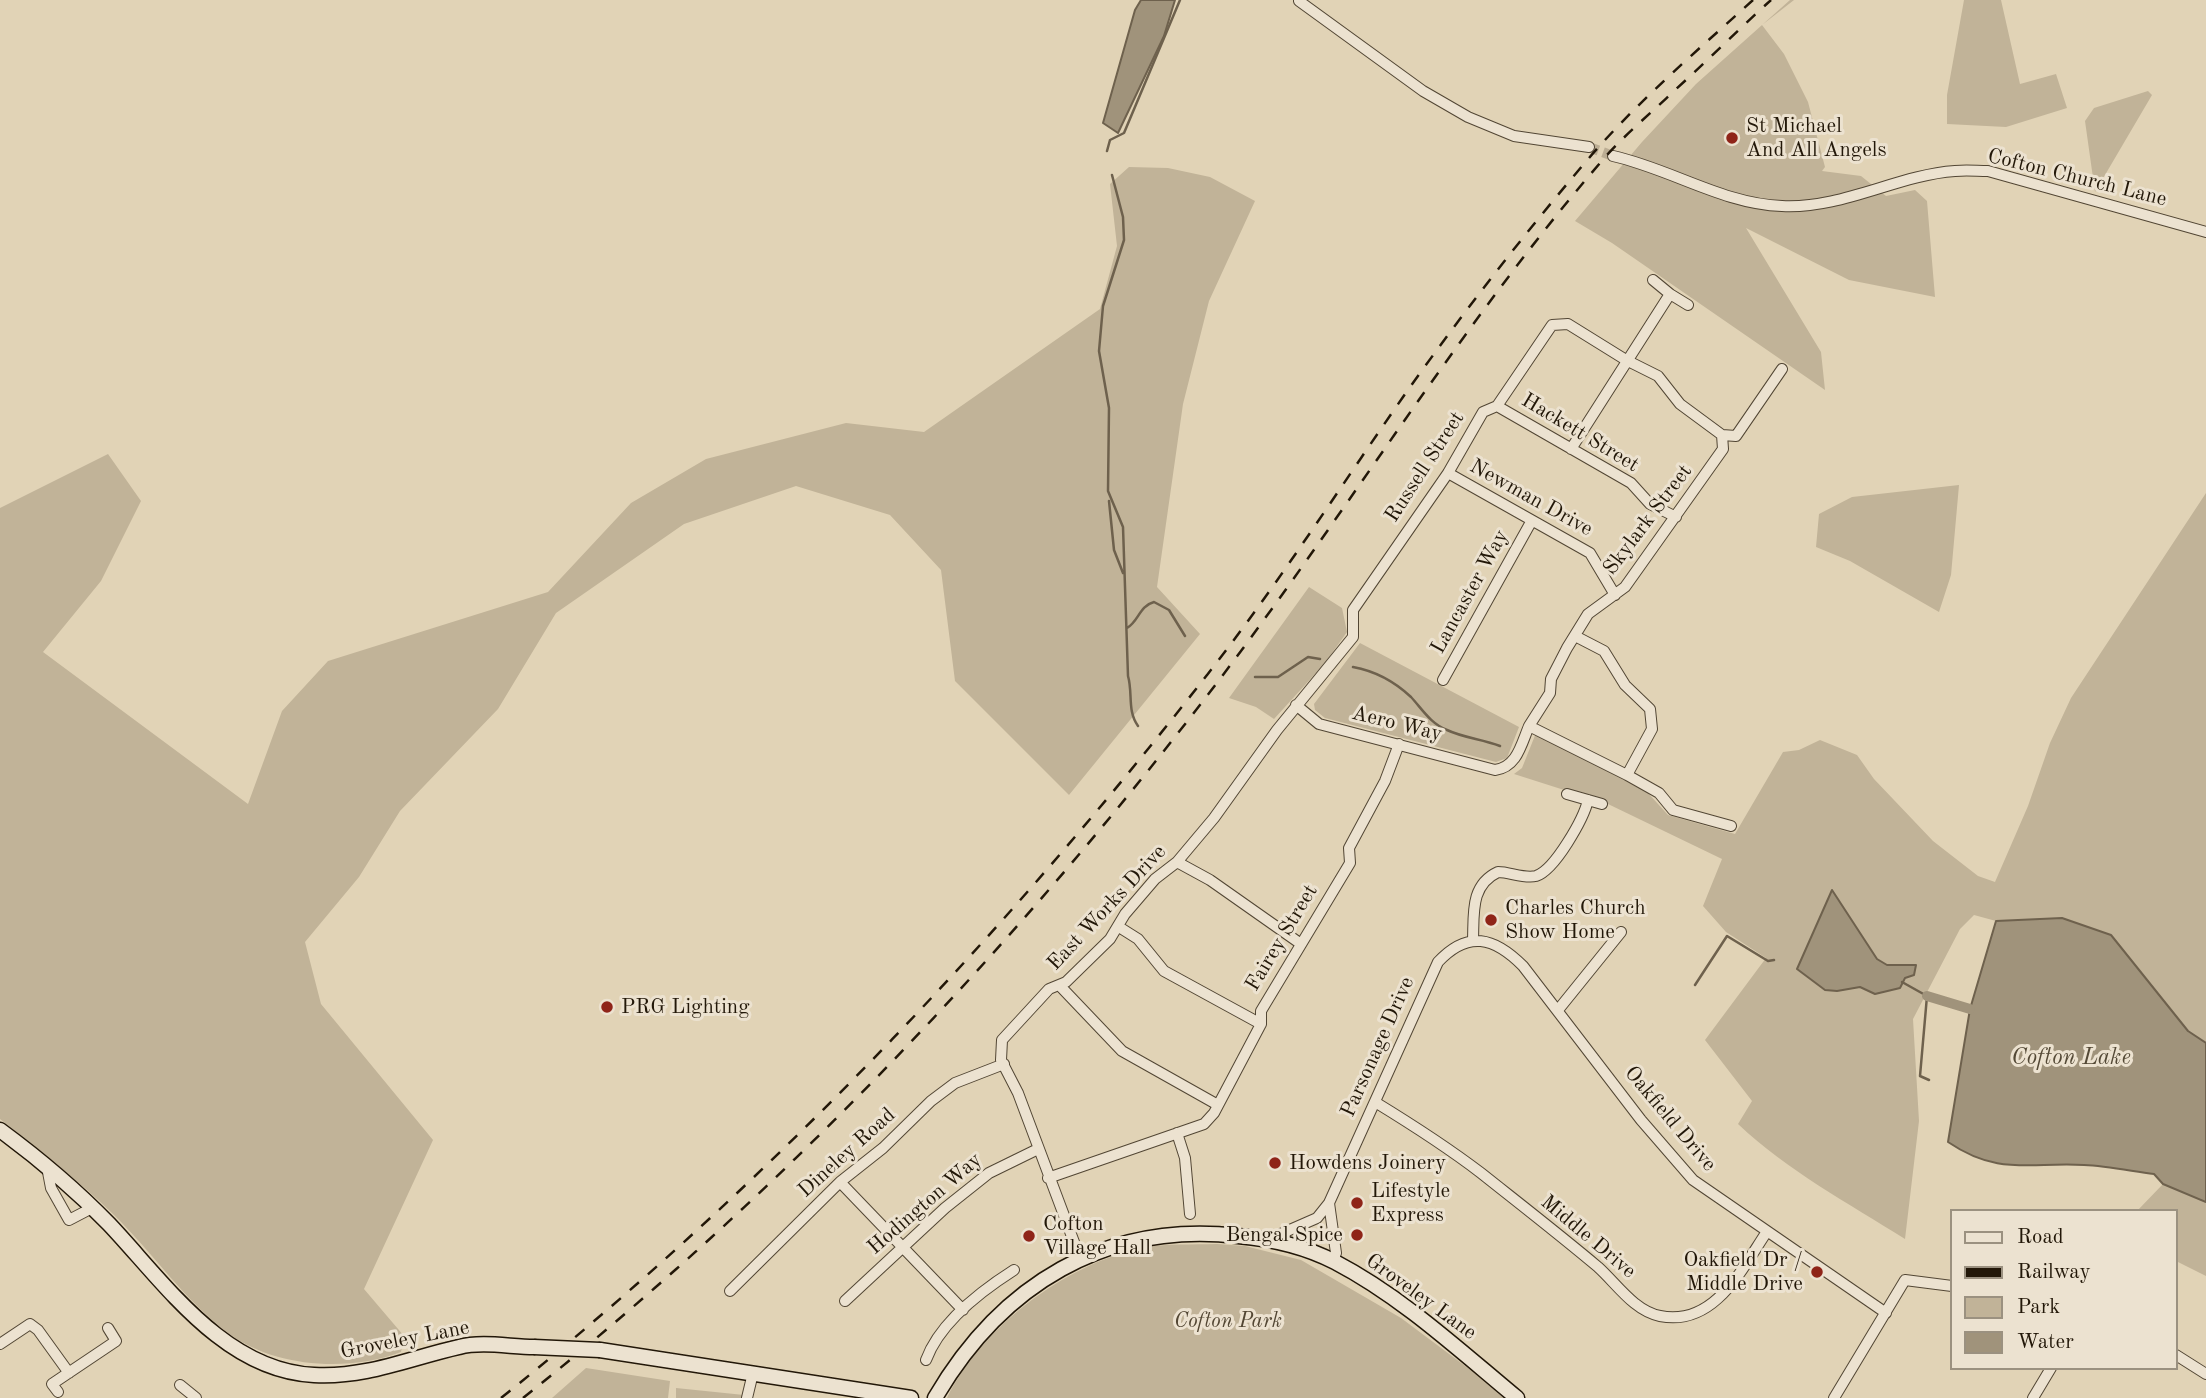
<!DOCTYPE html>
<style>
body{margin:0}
#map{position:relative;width:2206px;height:1398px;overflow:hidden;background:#e1d3b6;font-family:"Old Standard TT",serif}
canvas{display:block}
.legend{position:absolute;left:1950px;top:1209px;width:228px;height:161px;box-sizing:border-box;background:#ece2d0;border:2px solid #9b9180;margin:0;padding:9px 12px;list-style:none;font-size:21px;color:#221708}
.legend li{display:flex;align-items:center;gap:14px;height:35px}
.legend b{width:35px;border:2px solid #9b9180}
</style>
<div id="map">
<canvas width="2206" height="1398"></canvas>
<ul class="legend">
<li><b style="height:9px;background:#ece2d0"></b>Road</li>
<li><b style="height:9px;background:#221708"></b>Railway</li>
<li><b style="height:19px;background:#c1b398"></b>Park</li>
<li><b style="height:19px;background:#a0937b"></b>Water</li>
</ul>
</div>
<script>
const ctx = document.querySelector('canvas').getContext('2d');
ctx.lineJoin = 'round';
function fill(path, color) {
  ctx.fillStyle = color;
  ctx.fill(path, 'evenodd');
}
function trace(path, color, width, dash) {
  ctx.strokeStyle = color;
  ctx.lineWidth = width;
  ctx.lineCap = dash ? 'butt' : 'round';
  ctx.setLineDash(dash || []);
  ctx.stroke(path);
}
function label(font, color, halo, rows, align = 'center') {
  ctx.font = font + ' "Old Standard TT",serif';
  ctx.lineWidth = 6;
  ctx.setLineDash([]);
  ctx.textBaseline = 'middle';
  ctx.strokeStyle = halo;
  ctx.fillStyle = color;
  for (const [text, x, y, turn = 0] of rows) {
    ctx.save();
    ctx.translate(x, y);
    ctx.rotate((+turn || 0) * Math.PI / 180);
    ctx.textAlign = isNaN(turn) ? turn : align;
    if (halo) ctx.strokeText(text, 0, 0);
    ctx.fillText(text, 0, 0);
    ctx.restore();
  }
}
const green = new Path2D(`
 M1790,0H1794L1762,25L1784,54L1808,102L1825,167L1822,171L1861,176L1886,196L1915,190L1927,201L1935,297L1849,280L1746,228L1821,352L1825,390L1612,243L1575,221L1642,142L1696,84Z
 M1964,0H2001L2020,84L2056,74L2067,108L2006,127L1947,124V95Z
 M2148,91L2152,95L2095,192L2085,121L2094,108Z
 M1129,167L1168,168L1210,177L1255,201L1209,301L1183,404L1157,587L1200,634L1069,795L955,681L941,570L890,515L796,486L684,524L556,613L498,709L400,811L359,877L305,942L321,1004L433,1140L364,1289L404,1336L401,1352C349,1372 275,1368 228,1333C184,1300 153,1253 114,1215C78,1180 39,1150 0,1119V508L108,454L141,501L101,581L43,652L248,804L282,711L328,661L548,592L631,503L706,459L846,423L924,432L1100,309L1117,246L1110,184Z
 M1959,485L1951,575L1939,612L1850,561L1816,547L1819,514L1852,497Z
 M2206,493V1043L2188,1031L2062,918L1996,921L1974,915L1960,929L1913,1019L1919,1121L1905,1239C1848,1203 1788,1171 1738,1124L1752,1101L1705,1040L1766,958L1726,932L1703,906L1722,859L1608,804L1514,774L1522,768L1536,733L1648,793L1668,815L1735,834L1783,752L1799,750L1820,740L1857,755L1874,779L1933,841L1978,876L1995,882L2028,806L2050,743L2071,698Z
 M1309,587L1342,608L1347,632L1325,663L1274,719L1256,707L1229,698Z
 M1360,643L1519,727L1507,758L1496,762L1325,718L1315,710L1314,704Z
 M2163,1184L2206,1202V1276L2176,1261V1211H2137Z
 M1217,1244L1245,1246L1301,1260L1401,1318L1508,1398H947C982,1327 1064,1265 1141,1248C1165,1243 1193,1245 1217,1244Z
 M586,1368L670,1381L668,1398H552Z
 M676,1388L744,1395V1398H676Z`);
const water = new Path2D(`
 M1141,0H1175L1164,36L1118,133L1103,123L1135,10Z
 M1832,890L1877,959L1887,965H1916L1914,975L1905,978L1900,988L1875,994L1860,987L1837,991L1825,990L1797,969Z
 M2062,918L2111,935L2188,1031L2206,1043V1202L2163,1184L2154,1174C2131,1171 2107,1166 2084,1165C2029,1162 1998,1176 1948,1142L1970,1009L1996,921Z`);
const stream = new Path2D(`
 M1107,151L1110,140L1124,133L1180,0
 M1112,175L1123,217L1124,240L1103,306L1099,351L1109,408L1108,491L1123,527L1128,676C1133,693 1127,711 1138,726
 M1109,501L1114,550L1123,573
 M1127,628C1139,621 1139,606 1154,602L1169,610L1185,636
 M1353,667C1375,671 1395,682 1411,697C1422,709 1431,724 1447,730C1464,738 1482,739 1500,746
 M1255,677H1278L1308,657L1320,659
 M1902,982L1927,996L1920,1076L1929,1080
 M1695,985L1727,936L1768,961L1774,960`);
const canal = new Path2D(`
 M1927,996L1970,1009`);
const minorTunnel = new Path2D(`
 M1589,147L1613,156`);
const minor = new Path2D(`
 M1299,1L1423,91L1468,117L1514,136L1589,147
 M1613,156C1671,169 1723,204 1782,206C1843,209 1897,175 1955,171C1966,170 1977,171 1988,171L2206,232
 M1653,280L1670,294
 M1497,406L1631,483L1650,504L1676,517
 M1722,435L1736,436L1782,369
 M1571,449L1670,294L1688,305
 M1448,473L1590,553L1615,595
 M1575,636L1604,651L1625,685L1650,709L1652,729L1627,775L1659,793L1673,810L1731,826
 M1443,680L1531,522
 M1296,705L1319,724L1495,770C1517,767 1521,745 1529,726L1627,775
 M1567,794L1602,804
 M1177,862L1210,880L1301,944
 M1119,927L1138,939L1164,971L1261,1024
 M1473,940C1474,914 1470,885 1498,872C1510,872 1524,879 1536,876C1555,870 1584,818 1588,800
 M1061,987L1122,1051L1218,1105
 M1558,1010L1621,932
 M1375,1102C1411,1124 1447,1147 1481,1173C1520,1204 1560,1235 1598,1267C1616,1283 1634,1311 1660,1316C1714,1327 1742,1269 1766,1233
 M1177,1133L1185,1158L1190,1214
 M47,1167L51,1188L69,1220L92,1208
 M1048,1178L1204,1124L1214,1113L1261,1024V1011L1350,863L1349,848L1385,781L1399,744
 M840,1182L963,1310
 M1329,1203L1336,1253L1333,1261
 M1269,1239L1317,1218L1329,1203L1438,962C1468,930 1494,937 1523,966L1641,1120L1693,1180L1886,1313
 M1080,1258L1018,1093L1001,1060L1002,1040L1049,989L1066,982L1110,939L1125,914L1155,879L1177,862L1214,818L1277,730L1353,637V610L1448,473L1483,412L1497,406L1552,325L1568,324L1626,360L1658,376L1680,404L1722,435L1723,449L1625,587L1588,614L1567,648L1551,679L1550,693L1529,726
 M730,1291L840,1182L883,1148L931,1101L955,1083L1004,1064
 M845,1301L945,1208L989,1173L1038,1149
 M0,1344L30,1324L38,1330L69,1373
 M2176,1355L2206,1374
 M926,1360C940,1322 981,1291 1014,1270
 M180,1385L196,1398
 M58,1392L52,1384L116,1341L108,1328
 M747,1398L753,1373
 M1834,1398L1905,1280L1952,1286
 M2033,1398L2051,1368`);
const secondary = new Path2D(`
 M0,1130C38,1158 76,1190 109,1224C164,1282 224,1371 314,1375C366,1378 410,1358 459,1347C482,1341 511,1347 534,1347
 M600,1350L911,1398
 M935,1398C1001,1285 1105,1221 1238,1236C1272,1239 1304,1246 1335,1262C1402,1297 1459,1350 1517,1398`);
const rail = new Path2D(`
 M501,1398C766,1186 998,942 1207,675C1277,586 1338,490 1403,397C1461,315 1524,234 1589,158C1638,101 1698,50 1753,0
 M523,1398C782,1192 1012,950 1213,688C1345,516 1458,328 1600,163C1622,137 1649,115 1674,91C1707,61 1738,30 1771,0`);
const secondaryBridge = new Path2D(`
 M534,1347L600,1350`);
const markers = [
 [1732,138,7,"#8f2418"],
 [1491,920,7,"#8f2418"],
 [607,1007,7,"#8f2418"],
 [1275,1163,7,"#8f2418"],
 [1357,1203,7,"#8f2418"],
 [1357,1235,7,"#8f2418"],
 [1029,1236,7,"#8f2418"],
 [1817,1272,7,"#8f2418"]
];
const poiNames = [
 ["St Michael",1746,126],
 ["And All Angels",1746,150],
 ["Charles Church",1505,908],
 ["Show Home",1505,932],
 ["PRG Lighting",621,1007],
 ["Howdens Joinery",1289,1163],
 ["Lifestyle",1371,1191],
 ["Express",1371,1215],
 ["Cofton",1043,1224],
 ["Village Hall",1043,1248],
 ["Bengal Spice",1343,1235,"right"],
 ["Oakfield Dr /",1803,1260,"right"],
 ["Middle Drive",1803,1284,"right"]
];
const streetNames = [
 ["Cofton Church Lane",2077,178,14],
 ["Hackett Street",1580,433,31],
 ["Russell Street",1425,467,-57],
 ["Newman Drive",1531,498,29],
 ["Skylark Street",1648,520,-53],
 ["Lancaster Way",1470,592,-61],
 ["Aero Way",1397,724,14],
 ["East Works Drive",1107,908,-47],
 ["Fairey Street",1282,938,-59],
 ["Parsonage Drive",1378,1047,-66],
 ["Oakfield Drive",1670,1119,50],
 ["Dineley Road",847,1153,-42],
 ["Hodington Way",925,1204,-41],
 ["Middle Drive",1588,1237,40],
 ["Groveley Lane",1421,1297,36],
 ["Groveley Lane",405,1340,-11]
];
const parkNames = [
 ["Cofton Park",1228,1321]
];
const waterNames = [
 ["Cofton Lake",2071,1058]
];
fill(green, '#c1b398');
fill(water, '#a0937b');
trace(water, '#6e614d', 2);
trace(stream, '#6e614d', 2.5);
trace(canal, '#a0937b', 10);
trace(minorTunnel, '#bbad93', 10, [10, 5]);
trace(minor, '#524634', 12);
trace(secondary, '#221708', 17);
trace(minor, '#ece2d0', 10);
trace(secondary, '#ece2d0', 14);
trace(rail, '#221708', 2.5, [12, 12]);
trace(secondaryBridge, '#221708', 17, []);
trace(secondaryBridge, '#ece2d0', 14);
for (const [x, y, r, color] of markers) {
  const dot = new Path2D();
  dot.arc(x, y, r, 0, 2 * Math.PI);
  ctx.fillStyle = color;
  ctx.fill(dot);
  trace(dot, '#ece2d0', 2.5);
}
label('21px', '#221708', '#ece2d0', poiNames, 'left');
label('21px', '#221708', '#ece2d0', streetNames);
label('italic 21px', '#524633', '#ece2d0', parkNames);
label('italic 23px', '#544936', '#ece2d0', waterNames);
</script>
